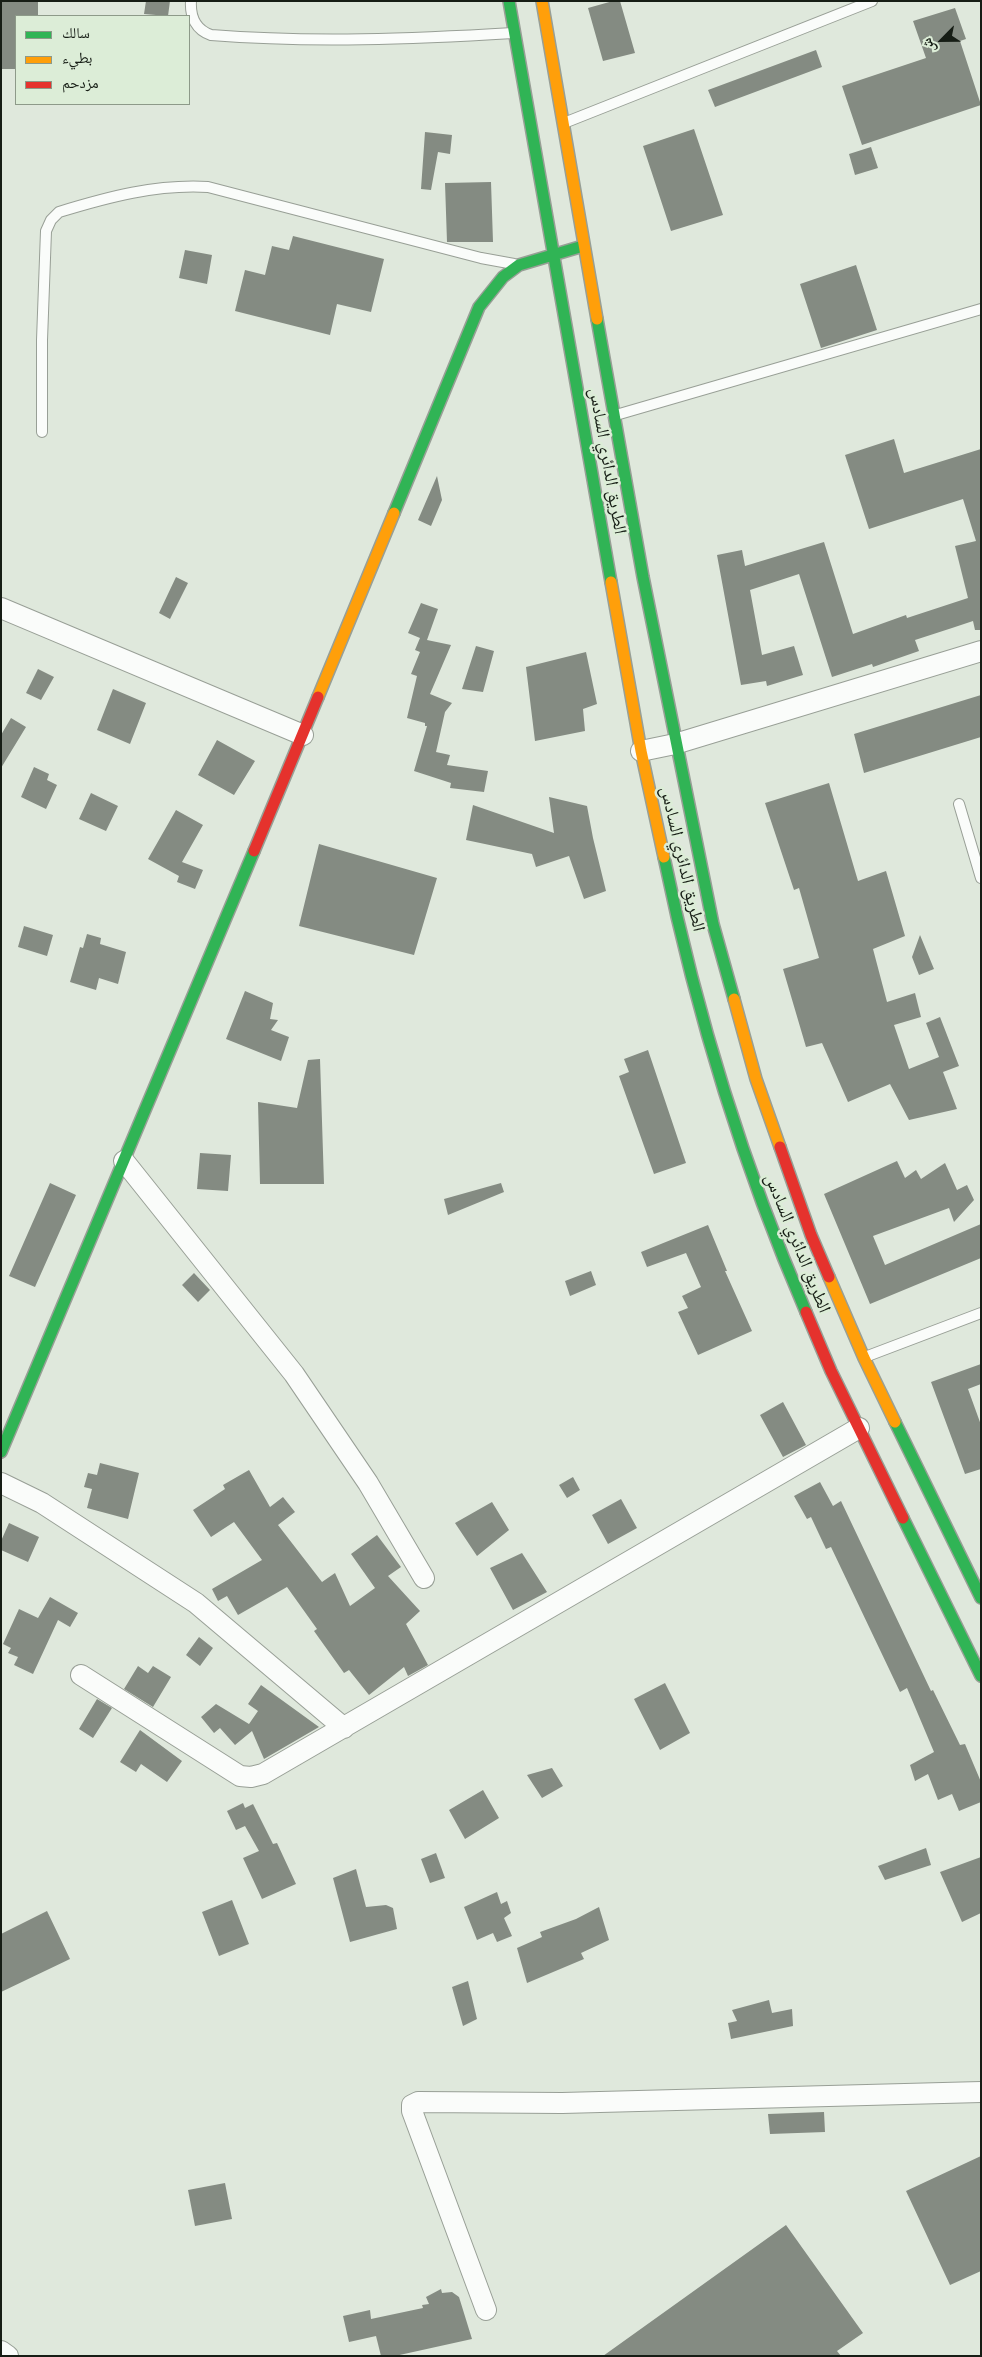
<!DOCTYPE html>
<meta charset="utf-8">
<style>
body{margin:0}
#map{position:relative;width:982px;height:2357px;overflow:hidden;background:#dfe8dc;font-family:Lato,"Noto Naskh Arabic",sans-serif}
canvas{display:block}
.frame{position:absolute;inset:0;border:2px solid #161d15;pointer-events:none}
.legend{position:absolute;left:15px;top:15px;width:175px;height:90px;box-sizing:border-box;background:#dcedd7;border:1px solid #8d9a89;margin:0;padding:6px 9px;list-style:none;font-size:15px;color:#161d15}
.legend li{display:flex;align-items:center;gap:10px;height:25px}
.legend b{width:25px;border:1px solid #8d9a89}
.north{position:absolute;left:917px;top:15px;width:50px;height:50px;-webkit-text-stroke:4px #dcedd7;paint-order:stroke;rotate:247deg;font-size:14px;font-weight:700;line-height:20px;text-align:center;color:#161d15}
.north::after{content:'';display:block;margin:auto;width:18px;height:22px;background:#161d15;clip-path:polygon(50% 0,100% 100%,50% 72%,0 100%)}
</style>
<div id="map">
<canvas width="982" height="2357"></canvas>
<div class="frame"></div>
<ul class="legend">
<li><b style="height:6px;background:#30b455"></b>سالك</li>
<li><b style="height:6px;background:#ff9f0a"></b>بطيء</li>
<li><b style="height:6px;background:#e5322d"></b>مزدحم</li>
</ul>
<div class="north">ش</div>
</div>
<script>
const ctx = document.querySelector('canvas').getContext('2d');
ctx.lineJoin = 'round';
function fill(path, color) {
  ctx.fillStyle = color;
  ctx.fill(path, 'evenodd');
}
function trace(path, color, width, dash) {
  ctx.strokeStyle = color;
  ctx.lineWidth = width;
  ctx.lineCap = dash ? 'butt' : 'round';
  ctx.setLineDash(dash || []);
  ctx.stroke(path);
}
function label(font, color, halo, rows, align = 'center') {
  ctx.font = font + ' Lato,"Noto Naskh Arabic",sans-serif';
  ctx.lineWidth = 5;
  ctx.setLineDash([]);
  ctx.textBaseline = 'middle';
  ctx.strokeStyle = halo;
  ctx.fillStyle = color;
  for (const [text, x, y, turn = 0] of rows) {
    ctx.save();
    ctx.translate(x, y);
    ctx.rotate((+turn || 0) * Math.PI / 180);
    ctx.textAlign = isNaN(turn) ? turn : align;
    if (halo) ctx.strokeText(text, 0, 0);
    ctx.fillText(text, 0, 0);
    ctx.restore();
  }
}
const building = new Path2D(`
 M1,1H38V16H16V69H1Z
 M146,1H170L168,16L144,14Z
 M613,1H620L635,53L603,61L588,8Z
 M955,8L966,39L960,41L981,105L862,145L842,86L926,58L913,21Z
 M816,50L822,67L715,107L708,90Z
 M694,129L723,215L671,231L643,146Z
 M425,132L452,135L450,154L438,152L431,190L421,189Z
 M871,147L878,168L855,175L849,154Z
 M491,182L493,242H447L445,183Z
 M293,236L384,259L371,312L337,304L330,335L235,311L245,270L265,275L272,246L289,250Z
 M185,250L212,255L207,284L179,278Z
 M856,265L877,330L821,348L800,284Z
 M894,439L904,473L981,449V630H975L973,621L952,628L915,640L919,651L873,667L872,664L832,677L799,574L750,590L762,655L794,646L803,675L767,686L766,681L741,685L717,555L742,550L745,566L824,542L853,634L906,615L907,618L968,598L955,546L976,541L963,499L869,529L845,455Z
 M437,476L442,500L431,526L418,520Z
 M176,577L188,583L170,619L159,613Z
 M421,603L438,609L427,640L451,645L430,694L452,703L445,712L436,752L450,755L447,765L488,771L484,792L450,788L451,783L414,771L427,726H425V723L407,718L417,676L411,674L420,652L415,650L420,638L408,633Z
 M476,646L494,651L483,692L462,689Z
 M586,652L597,704L583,709L585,731L535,741L526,667Z
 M38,669L54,677L41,700L26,693Z
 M113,689L146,703L130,744L97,730Z
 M981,695V737L864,773L854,734Z
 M11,718L26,727L1,768V735Z
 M217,740L255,761L234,795L198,775Z
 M34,767L49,774L47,780L57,785L46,809L21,797Z
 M829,783L858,881L886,871L905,936L873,949L887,1002L915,993L921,1017L894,1025L909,1069L939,1057L926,1023L940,1017L959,1066L943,1072L957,1109L909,1120L890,1084L848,1102L822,1043L806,1047L783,969L819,958L799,888L794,890L765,803Z
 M91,793L118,806L106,831L79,819Z
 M549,797L587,806L593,838L606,891L584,899L569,856L536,867L532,854L466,840L473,805L554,833Z
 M176,810L203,825L182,862L203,870L195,889L177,882L179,876L148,859Z
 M319,844L437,878L414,955L299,926Z
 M24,926L53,935L47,956L18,947Z
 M87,934L101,938L100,944L126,952L118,984L99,978L96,990L70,982L80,947L83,948Z
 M920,935L934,969L919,975L912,957Z
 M245,991L273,1003L270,1019L278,1020L271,1030L289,1037L281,1061L226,1039Z
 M648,1050L686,1163L654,1174L619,1076L629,1072L624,1059Z
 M320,1059L324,1184H260L258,1102L297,1108L308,1060Z
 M200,1153L231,1155L228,1191L197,1189Z
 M897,1161L905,1178L916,1170L921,1179L945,1163L957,1190L967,1185L974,1200L954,1222L949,1208L873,1236L885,1265L981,1224V1258L870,1304L824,1194Z
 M50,1183L76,1195L35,1287L9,1276Z
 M501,1183L504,1192L448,1215L444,1199Z
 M708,1225L727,1271H725L752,1331L698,1355L678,1312L688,1308L682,1296L701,1287L686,1253L647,1267L641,1252Z
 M591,1271L596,1285L570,1296L565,1281Z
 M194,1273L210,1290L198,1302L182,1285Z
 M981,1364V1384L968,1389L981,1425V1469L965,1474L931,1382Z
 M783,1402L806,1445L783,1457L760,1415Z
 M100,1463L139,1473L128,1519L87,1508L92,1489L84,1487L88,1473L97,1475Z
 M249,1470L270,1507L283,1497L295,1512L278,1525L322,1582L335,1573L350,1606L375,1588L351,1554L377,1535L401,1567L388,1576L420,1611L406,1624L428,1665L408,1676L404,1667L369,1695L349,1670L344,1673L314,1631L317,1629L287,1587L238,1615L227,1596L218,1601L212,1589L262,1560L234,1522L211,1537L193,1510L225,1489L223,1485Z
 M573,1477L580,1490L567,1498L559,1485Z
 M820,1482L833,1506L841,1501L931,1691L933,1690L960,1745L965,1744L981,1782V1802L959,1811L952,1794L938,1800L928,1774L915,1781L910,1765L934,1752L907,1688L900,1692L831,1547L826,1549L811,1517L807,1519L794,1496Z
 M621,1499L637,1528L608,1544L592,1515Z
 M492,1502L509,1530L477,1556L455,1523Z
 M9,1523L39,1537L28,1562L1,1550V1541Z
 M522,1553L547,1592L513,1610L490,1568Z
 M50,1597L78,1613L70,1627L58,1620L33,1674L14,1665L18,1657L8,1653L11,1648L3,1644L19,1609L38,1618Z
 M199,1637L213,1648L200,1666L186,1655Z
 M138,1666L148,1673L153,1666L171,1677L153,1707L124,1689Z
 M665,1683L690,1733L660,1750L634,1699Z
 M261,1685L319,1727L264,1759L252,1731L235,1745L220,1728L214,1733L201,1717L216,1704L249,1724L258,1711L248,1704Z
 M97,1699L112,1708L93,1738L79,1729Z
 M140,1730L182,1761L167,1782L141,1764L136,1772L120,1762Z
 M552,1768L563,1786L542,1798L527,1775Z
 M483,1790L499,1818L465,1839L449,1810Z
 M243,1803L245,1808L253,1804L273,1844L277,1843L296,1884L262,1899L243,1858L259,1851L245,1826L236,1830L227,1811Z
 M926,1848L931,1865L885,1880L878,1866Z
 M436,1853L445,1878L430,1883L421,1859Z
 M981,1857V1913L962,1922L940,1872Z
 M356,1869L366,1907L386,1905L393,1908L397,1929L350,1942L333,1878Z
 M497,1892L501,1904L507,1901L511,1913L504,1918L512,1936L497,1942L493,1933L477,1940L464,1907Z
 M232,1900L249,1944L219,1956L202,1912Z
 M599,1907L609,1940L581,1953L584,1959L527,1983L517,1948L542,1937L540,1932L576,1919Z
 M47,1911L70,1959L1,1992V1934Z
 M468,1981L477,2019L463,2026L452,1987Z
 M769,2000L772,2013L792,2009L793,2026L731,2039L728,2023L737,2021L732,2010Z
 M824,2112L825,2132L770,2134L768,2114Z
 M981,2156V2271L950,2285L906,2191Z
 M225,2183L232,2219L195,2226L188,2190Z
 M786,2225L863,2333L837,2351L841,2356H603Z
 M441,2289L442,2293L452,2292L459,2297L472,2339L395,2356H381L376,2336L349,2342L343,2316L370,2310L371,2319L423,2308L422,2305L429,2304L426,2297Z`);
const lane = new Path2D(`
 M191,1C190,17 196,30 211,35C312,43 413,39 513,33
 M564,123L872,1
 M616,415L981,309
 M42,432V340L46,231L51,220L59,212C108,197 156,184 208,187L481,258L514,264
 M959,804L981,878
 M865,1357L981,1313`);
const street = new Path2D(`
 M1,608L303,735
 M641,751L675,744L981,651
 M124,1161L294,1374L368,1483L424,1578
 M1,1483L42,1503L196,1603L344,1728
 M81,1675L240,1776L251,1777L263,1774L859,1428
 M486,2310L412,2111V2105L418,2102L562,2103L981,2092
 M1,2351L8,2356`);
const fast = new Path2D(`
 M509,1L611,582
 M597,319L643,577L713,924L734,999
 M394,513L479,307L503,277L519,265L583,246
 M664,857C696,1012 743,1166 806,1312
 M895,1422L981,1598
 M1,1452L254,851
 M903,1518L981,1676`);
const slow = new Path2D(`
 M542,1L597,319
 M611,582L641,751L664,857
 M318,697L394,513
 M734,999L756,1079L780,1147
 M829,1277L864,1358L895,1422`);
const jam = new Path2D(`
 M254,851L318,697
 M780,1147L811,1235L829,1277
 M806,1312L831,1371L903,1518`);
const streetNames = [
 ["الطريق الدائري السادس",608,461,80],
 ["الطريق الدائري السادس",683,859,77],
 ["الطريق الدائري السادس",798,1243,68]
];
fill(building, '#848b82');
trace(lane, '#989f96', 12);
trace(street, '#989f96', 22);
trace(fast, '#989f96', 14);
trace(slow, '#989f96', 14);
trace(jam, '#989f96', 14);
trace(lane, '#fafcfa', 10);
trace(street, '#fafcfa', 20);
trace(fast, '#30b455', 11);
trace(slow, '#ff9f0a', 11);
trace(jam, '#e5322d', 11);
label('18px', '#161d15', '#dcedd7', streetNames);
</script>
